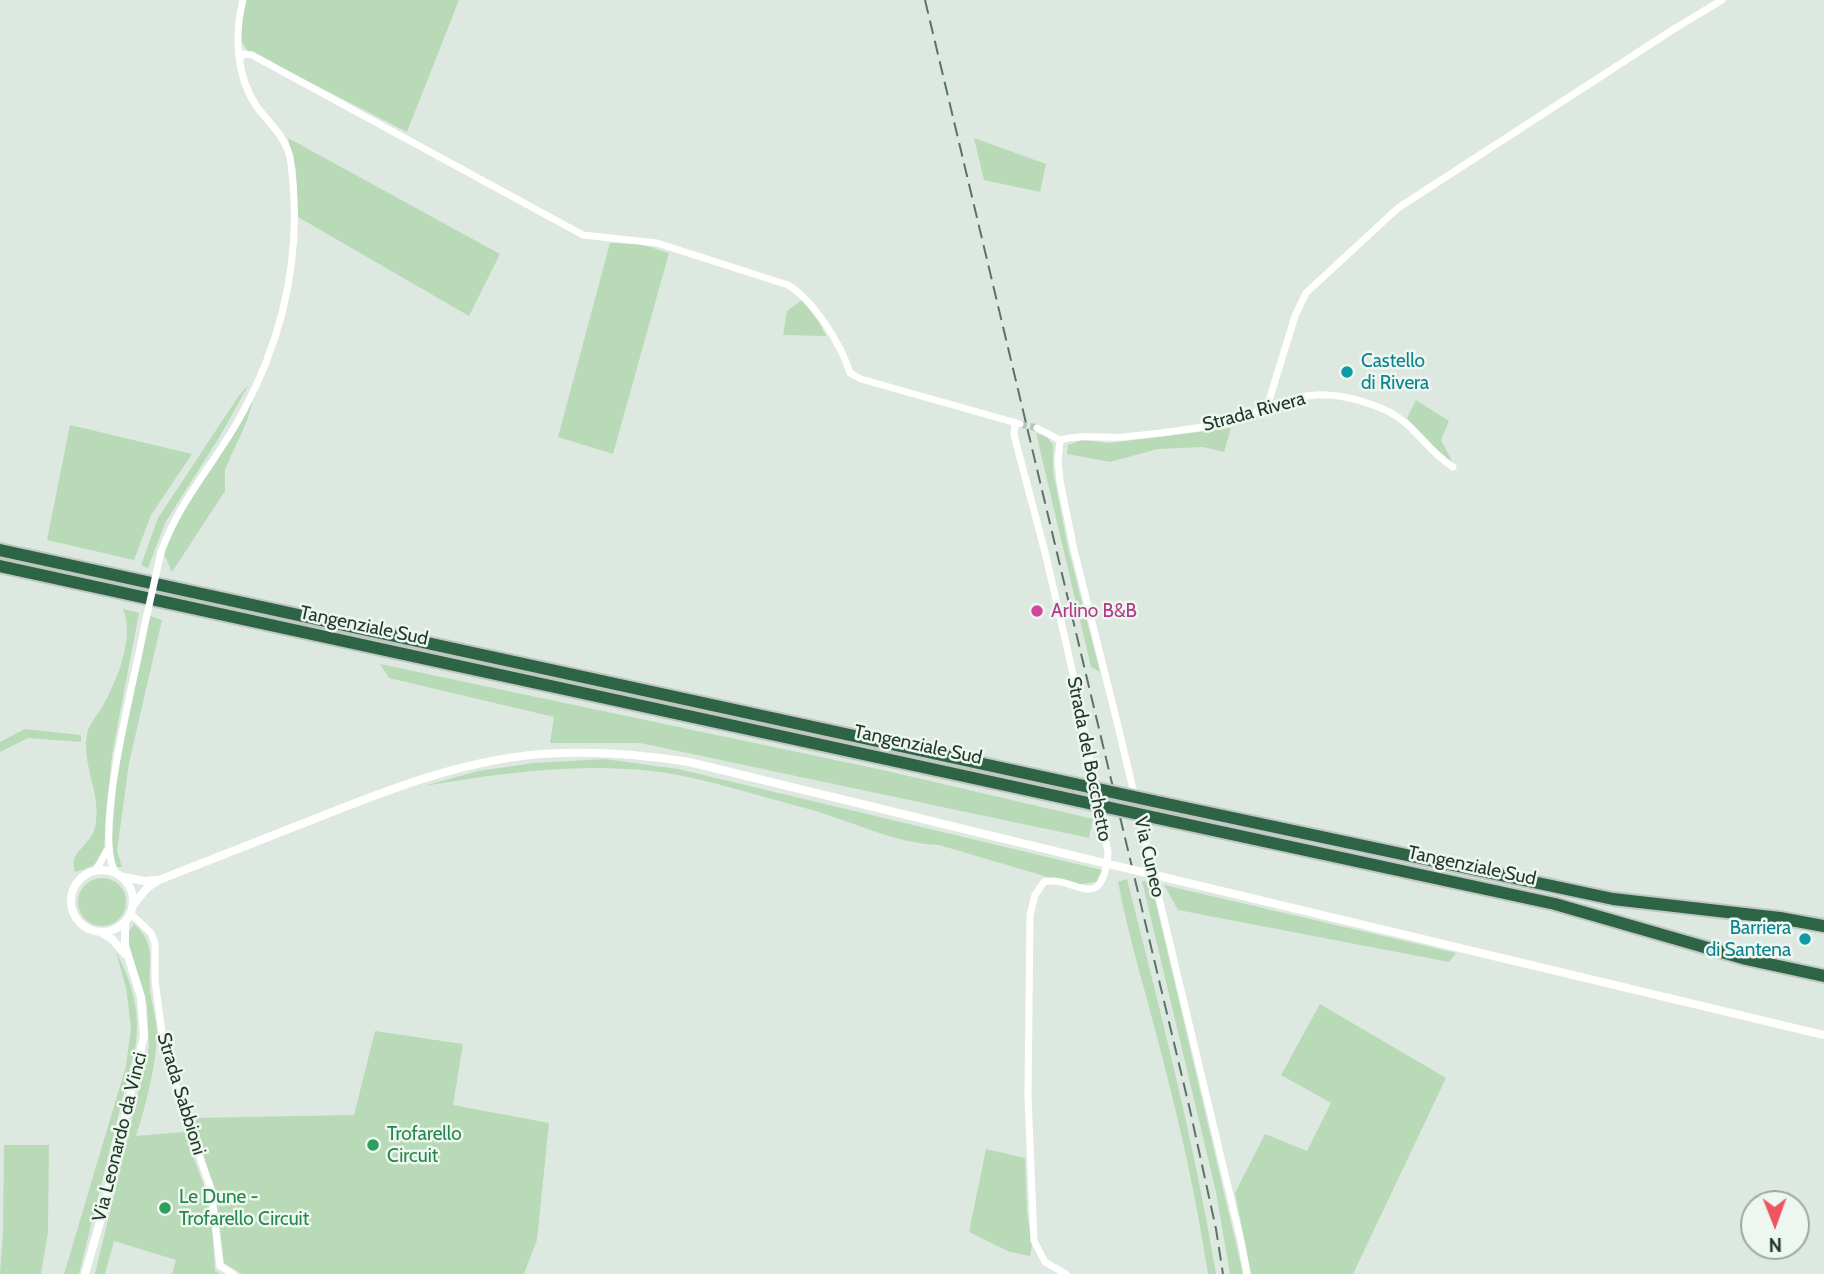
<!DOCTYPE html>
<style>
body{margin:0}
#map{position:relative;width:1824px;height:1274px;overflow:hidden;background:#dde9e0;font-family:Cabin,sans-serif}
canvas{display:block}
.north{position:absolute;left:1740px;top:1190px;width:70px;height:70px;box-sizing:border-box;background:#edf6ef;border:2px solid #9baaa0;border-radius:50%;rotate:179deg;font-size:19px;font-weight:700;line-height:28px;text-align:center;color:#1f3829}
.north::after{content:'';display:block;margin:auto;width:24px;height:32px;background:#f05462;clip-path:polygon(50% 0,100% 100%,50% 72%,0 100%)}
</style>
<div id="map">
<canvas width="1824" height="1274"></canvas>
<div class="north">N</div>
</div>
<script>
const ctx = document.querySelector('canvas').getContext('2d');
ctx.lineJoin = 'round';
function fill(path, color) {
  ctx.fillStyle = color;
  ctx.fill(path, 'evenodd');
}
function trace(path, color, width, dash) {
  ctx.strokeStyle = color;
  ctx.lineWidth = width;
  ctx.lineCap = dash ? 'butt' : 'round';
  ctx.setLineDash(dash || []);
  ctx.stroke(path);
}
function label(font, color, halo, rows, align = 'center') {
  ctx.font = font + ' Cabin,sans-serif';
  ctx.lineWidth = 5;
  ctx.setLineDash([]);
  ctx.textBaseline = 'middle';
  ctx.strokeStyle = halo;
  ctx.fillStyle = color;
  for (const [text, x, y, turn = 0] of rows) {
    ctx.save();
    ctx.translate(x, y);
    ctx.rotate((+turn || 0) * Math.PI / 180);
    ctx.textAlign = isNaN(turn) ? turn : align;
    if (halo) ctx.strokeText(text, 0, 0);
    ctx.fillText(text, 0, 0);
    ctx.restore();
  }
}
const green = new Path2D(`
 M246,0H459L407,132L247,50L239,38Z
 M288,138L500,254L469,316L298,217L296,171Z
 M974,138L1046,164L1040,192L984,180Z
 M610,243L640,244L669,253L613,454L558,437Z
 M802,300L819,322L826,336L783,335L787,311Z
 M249,384L220,436L165,523L148,568L141,565L158,518L238,397Z
 M253,400L247,421L225,469V491L172,572L164,554C185,498 221,449 253,400Z
 M1416,400L1449,421L1441,440L1453,463L1441,454L1407,418Z
 M70,425L192,454L151,515L134,560L47,540Z
 M1231,428L1224,452L1203,447L1158,449L1110,462L1067,454L1068,445L1082,440L1109,443Z
 M1036,433L1047,437L1053,445V471L1068,548L1100,672L1091,667Z
 M123,609L139,613L112,755L104,847C100,865 92,867 75,872C68,850 90,848 95,827C103,794 79,762 88,730C91,722 98,714 102,707C117,681 135,638 123,609Z
 M150,616L162,620L129,763L117,851L122,867H117L111,852L117,773Z
 M380,664L887,771L1093,819L1089,838L640,743H550L554,717L389,678Z
 M25,729L81,735V742L28,738L0,752V742Z
 M604,759L678,769L1102,870L1096,882L1075,885L939,845C895,844 845,818 801,807C760,796 719,783 678,775C592,760 509,772 424,786L478,771L534,763Z
 M78 902a24 24 0 1 1 48 0a24 24 0 1 1-48 0Z
 M1127,879C1160,1010 1194,1141 1216,1274H1208C1197,1203 1182,1133 1164,1064C1149,1003 1130,944 1118,882Z
 M1142,881L1151,882L1243,1274H1230L1216,1192Z
 M1164,885L1456,953L1449,962L1178,910Z
 M134,924C157,944 148,962 150,988C151,1002 156,1017 157,1031C157,1063 146,1105 136,1136L184,1132L206,1191L212,1225L215,1271L220,1274H172L176,1260L114,1241L105,1274H95L149,1047L147,1005L128,943V933Z
 M116,952C132,982 140,1010 136,1044L79,1274H64L126,1066L131,1028L126,988Z
 M1320,1004L1446,1078L1353,1274H1251L1235,1193L1265,1134L1307,1151L1331,1103L1281,1075Z
 M375,1031L463,1044L453,1105L549,1123L537,1240L524,1274H242L224,1263L216,1197L192,1118L354,1115Z
 M4,1145H49L48,1232L41,1274H0L3,1234Z
 M986,1149L1025,1158L1027,1212L1032,1245L1030,1256L1010,1252L969,1232Z`);
const minorTunnel = new Path2D(`
 M1020,424L1037,428`);
const minor = new Path2D(`
 M240,58L244,54L252,55L583,235L657,243L788,285C814,301 841,344 850,373L861,379L1020,424
 M1267,407L1295,316L1306,293L1398,208L1674,29L1722,0
 M1015,422L1014,435L1046,556L1073,674L1108,853C1102,918 1074,874 1044,882L1035,895L1030,915L1028,1097L1034,1241L1045,1262L1066,1274
 M1037,428L1060,440C1081,434 1102,438 1123,437C1157,434 1191,429 1224,424C1241,421 1254,412 1269,406C1284,401 1300,396 1316,395C1334,394 1356,399 1373,405C1415,419 1420,446 1453,467
 M1060,440L1058,462L1060,481L1074,550L1116,718L1241,1241L1247,1274
 M161,552C181,497 218,460 244,410C286,331 303,245 290,157C284,135 270,124 257,107C236,76 234,35 243,0
 M96,870L106,852
 M115,872C93,830 135,680 144,628
 M131,914L151,933L155,943V980L163,1041L179,1097L211,1189L220,1266L233,1274`);
const tertiary = new Path2D(`
 M71 901a31 31 0 1 1 62 0a31 31 0 1 1-62 0Z
 M124,877L144,881L156,880
 M1180,881L1824,1035
 M134,904L147,888L159,880C215,858 271,836 327,814C388,790 450,766 515,757C573,749 631,753 689,762L1083,858
 M102,933L112,939L125,954
 M85,1274L102,1215L144,1036L141,997L125,946V923`);
const motorway = new Path2D(`
 M0,550L1075,784
 M0,566L1079,801
 M1153,801L1613,899L1780,918L1824,926
 M1157,818L1555,904L1746,959L1824,976`);
const rail = new Path2D(`
 M925,0L1190,1110L1216,1229L1223,1274`);
const minorBridge = new Path2D(`
 M144,628L161,552`);
const tertiaryBridge = new Path2D(`
 M1083,858L1180,881`);
const motorwayBridge = new Path2D(`
 M1075,784L1153,801
 M1079,801L1157,818`);
const markers = [
 [1347,372,7,"#0f9aa8"],
 [1037,611,7,"#d1479c"],
 [1805,939,7,"#0f9aa8"],
 [373,1145,7,"#2e9e5b"],
 [165,1208,7,"#2e9e5b"]
];
const cultureNames = [
 ["Castello",1361,361],
 ["di Rivera",1361,383],
 ["Barriera",1791,928,"right"],
 ["di Santena",1791,950,"right"]
];
const streetNames = [
 ["Strada Rivera",1254,412,-15],
 ["Tangenziale Sud",364,626,12],
 ["Tangenziale Sud",918,745,12],
 ["Strada del Bocchetto",1089,759,79],
 ["Via Cuneo",1149,857,77],
 ["Tangenziale Sud",1472,866,12],
 ["Strada Sabbioni",181,1094,73],
 ["Via Leonardo da Vinci",120,1137,-76]
];
const hotelNames = [
 ["Arlino B&B",1051,611]
];
const leisureNames = [
 ["Trofarello",387,1134],
 ["Circuit",387,1156],
 ["Le Dune -",179,1197],
 ["Trofarello Circuit",179,1219]
];
fill(green, '#b8dab6');
trace(minorTunnel, '#b7c6bb', 7, [7, 3.5]);
trace(motorway, '#c0c7c3', 16);
trace(minor, '#fff', 7);
trace(tertiary, '#fff', 8);
trace(motorway, '#2c6445', 12);
trace(rail, '#597464', 2, [14, 7]);
trace(motorwayBridge, '#c0c7c3', 16, []);
trace(minorBridge, '#fff', 7);
trace(tertiaryBridge, '#fff', 8);
trace(motorwayBridge, '#2c6445', 12);
for (const [x, y, r, color] of markers) {
  const dot = new Path2D();
  dot.arc(x, y, r, 0, 2 * Math.PI);
  ctx.fillStyle = color;
  ctx.fill(dot);
  trace(dot, '#edf6ef', 2.5);
}
label('19px', '#0d838f', '#edf6ef', cultureNames, 'left');
label('19px', '#1f3829', '#edf6ef', streetNames);
label('19px', '#b23c85', '#edf6ef', hotelNames, 'left');
label('19px', '#27864d', '#edf6ef', leisureNames, 'left');
</script>
